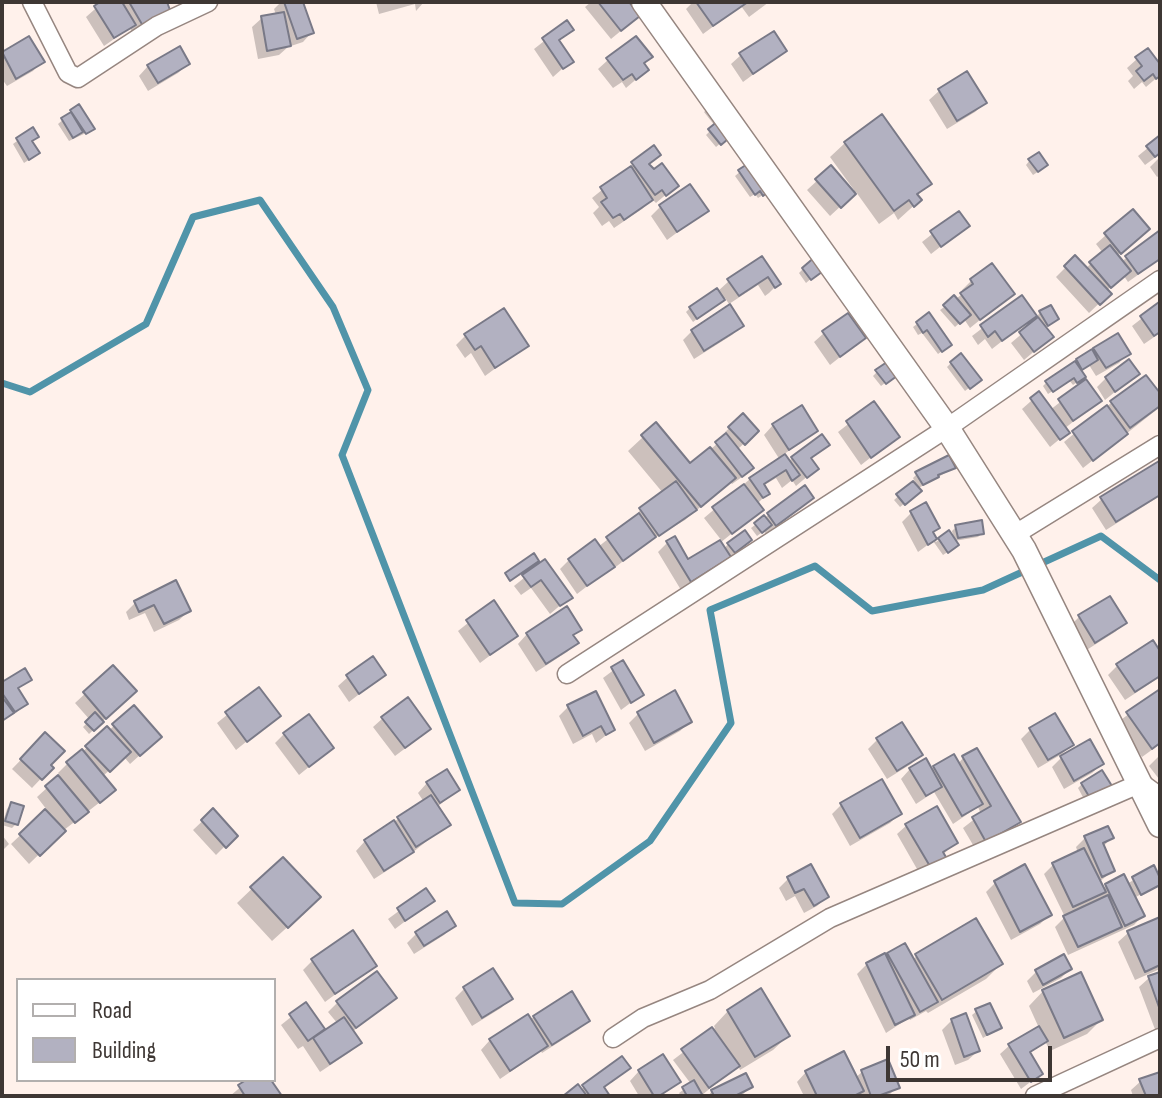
<!DOCTYPE html>
<style>
body{margin:0}
#map{position:relative;width:1162px;height:1098px;overflow:hidden;background:#fff1eb;font-family:"Sofia Sans Condensed",sans-serif}
canvas{display:block}
.frame{position:absolute;inset:0;border:4px solid #3e3734;pointer-events:none}
.legend{position:absolute;left:16px;top:978px;width:260px;height:104px;box-sizing:border-box;background:#fff;border:2px solid #b2afae;margin:0;padding:10px 14px;list-style:none;font-size:24px;color:#3e3734}
.legend li{display:flex;align-items:center;gap:16px;height:40px}
.legend b{width:40px;border:2px solid #b2afae}
.scale{position:absolute;left:886px;top:1046px;width:166px;height:36px;box-sizing:border-box;border:4px solid #3e3734;border-top:0;padding-left:10px;font-size:24px;line-height:28px;white-space:nowrap;color:#3e3734;-webkit-text-stroke:6px #fff;paint-order:stroke}
</style>
<div id="map">
<canvas width="1162" height="1098"></canvas>
<div class="frame"></div>
<ul class="legend">
<li><b style="height:10px;background:#fff"></b>Road</li>
<li><b style="height:22px;background:#b2b1c1"></b>Building</li>
</ul>
<div class="scale">50 m</div>
</div>
<script>
const ctx = document.querySelector('canvas').getContext('2d');
ctx.lineJoin = 'round';
function fill(path, color) {
  ctx.fillStyle = color;
  ctx.fill(path, 'evenodd');
}
function trace(path, color, width, dash) {
  ctx.strokeStyle = color;
  ctx.lineWidth = width;
  ctx.lineCap = dash ? 'butt' : 'round';
  ctx.setLineDash(dash || []);
  ctx.stroke(path);
}
const shadow = new Path2D(`
 M103,2H164L168,9L133,34L130,28L104,46L86,17Z
 M281,2H301L312,32L303,42L288,47L279,55L258,59L252,27L262,18L276,15L274,9Z
 M376,2H424L416,11L415,4L379,14Z
 M591,2H626L628,25L611,39L585,7Z
 M693,2H769L749,17L741,6L703,34L686,9Z
 M567,23L571,29L557,42L571,61L553,77L534,49Z
 M28,38L42,61L33,71L7,86L2,79V54Z
 M1147,50L1160,67V75L1146,87L1142,82L1134,89L1128,81L1133,76L1127,68Z
 M785,51L743,82L731,64L741,55Z
 M650,57L643,65L647,70L626,88L622,82L613,88L598,69L608,60Z
 M188,64L178,73L148,91L139,76L148,66Z
 M966,73L985,103L975,112L947,129L929,100L939,91Z
 M78,107L88,132L69,141L58,124Z
 M710,107L727,138L716,147L706,135L715,126L704,112Z
 M32,130L37,137L30,142L33,157L24,163L13,144Z
 M1160,138V154L1145,165L1138,156Z
 M845,143L930,183L917,196L920,200L898,220L894,213L879,224L856,192L830,216L807,190L831,168L851,191L854,190L830,157Z
 M654,148L659,155L648,165L676,186L656,203L652,199L642,209L614,228L609,221L602,226L593,213L599,207L592,198Z
 M1159,158L1160,175L1157,177L1150,167Z
 M1030,160L1042,169L1033,175L1026,165Z
 M748,165L763,195L758,198L755,194L750,197L735,176Z
 M660,207L706,211L667,240L651,216Z
 M959,213L967,226L931,254L922,242Z
 M1160,233V259L1128,282L1124,276L1106,291L1109,294L1089,313L1056,277L1075,258L1085,269L1103,253L1096,244L1106,235L1138,238L1116,256L1121,262Z
 M762,259L779,283L769,293L765,296L758,285L729,304L725,298L693,322L686,312L690,308L717,292L729,281Z
 M803,269L819,272L806,283L799,273Z
 M971,281L1012,294L970,328L964,319L955,327L940,310L964,293L962,290Z
 M1022,298L1034,316L992,349L985,339L978,345L972,336Z
 M1159,305L1160,333L1144,344L1132,326Z
 M1050,307L1053,323L1044,328L1051,337L1024,360L1011,343L1038,320L1036,317L1040,313Z
 M929,315L945,349L938,354L922,333L918,335L913,327Z
 M742,325L732,335L694,359L683,340L692,331Z
 M824,333L864,338L830,365L814,342Z
 M466,335L527,345L485,376L471,353L465,358L456,345Z
 M1095,349L1128,353L1119,363L1096,376L1089,365L1079,371V381L1073,385L1069,380L1048,394L1043,386L1047,382Z
 M951,363L975,383L965,391L947,367Z
 M877,372L890,379L881,386L873,376Z
 M1137,374L1105,400L1097,387L1106,378Z
 M1086,382L1099,401L1064,429L1067,433L1050,447L1022,409L1039,394L1050,410Z
 M1160,396V405L1155,411L1083,468L1064,442L1111,403Z
 M874,404L897,437L861,465L838,432Z
 M743,416L757,431L737,450L742,477L732,484L730,482L685,520L648,542L613,569L612,567L577,594L560,569L569,560L598,547L632,520L641,509L663,493L628,451L656,425L690,466L728,435L725,432Z
 M773,425L816,431L783,455L788,462L792,458L828,445L810,460L816,469L796,486L792,480L782,488L776,478L763,486L767,494L757,504L761,510L720,543L724,549L728,544H746L719,566L681,590L658,552L667,543L688,562L722,541L704,518L750,479L780,460L764,435Z
 M1158,464L1160,496L1106,530L1092,508L1102,499Z
 M954,468L917,489L915,495L900,507L894,500L915,482L913,478L917,474Z
 M804,488L812,498L766,534L764,531L757,536L751,528Z
 M911,513L936,542L948,533L952,549L943,555L933,541L918,552L902,522Z
 M956,527L982,533L978,537L954,541L952,531Z
 M544,562L570,597L550,614L531,588L521,595L514,586Z
 M175,583L189,611L179,620L154,632L145,613L129,620L126,612L135,603Z
 M1109,598L1125,623L1115,632L1085,651L1070,626L1079,617Z
 M493,603L516,636L480,663L458,631Z
 M579,629L572,636L576,643L567,652L536,672L518,644L527,634Z
 M1160,654V677L1125,700L1108,675L1118,665Z
 M623,663L641,695L621,710L603,678Z
 M113,668L125,700L89,734L83,727L90,720L75,703Z
 M384,675L349,702L338,686L348,677Z
 M29,679L17,690L25,704L16,713L2,720V685Z
 M259,689L278,716L236,750L217,723Z
 M1160,691V744L1142,757L1118,722Z
 M568,707L613,730L596,743L592,734L573,744L559,716Z
 M638,714L690,721L680,731L645,751L629,723Z
 M383,718L419,738L395,756L373,727Z
 M114,726L150,746L130,764L124,757L103,776L104,799L64,830L29,864L11,844L47,810L37,797L60,776L58,773L67,764Z
 M1030,730L1071,745L1062,754L1038,768L1021,739Z
 M284,734L332,748L299,775L275,743Z
 M45,735L51,768L32,788L12,769Z
 M878,739L920,755L911,764L887,779L868,749Z
 M1089,742L1102,764L1092,773L1064,789L1052,767L1061,758Z
 M1160,755V779H1159L1149,766Z
 M963,758L1018,822L1009,831L976,850L963,828L981,814L978,807L953,824L934,792L916,804L901,779L910,769L930,771L934,767L958,764Z
 M427,783L458,790L437,807L448,824L402,861L374,879L356,851L365,841L424,802L418,793Z
 M1082,784L1109,785L1085,801L1078,788Z
 M11,804L16,824L12,828L2,825L7,809Z
 M841,805L899,814L890,823L850,846L832,814Z
 M213,811L235,836L216,855L193,830Z
 M907,825L955,843L921,876L897,834Z
 M2,835L9,844L2,851Z
 M1085,838H1111L1103,847L1113,871L1099,882L1102,889L1124,877L1127,884L1153,868L1160,884L1134,898L1143,915L1134,925L1068,955L1055,927L1065,917L1044,874L1053,865L1078,853L1076,847Z
 M283,859L304,912L272,941L237,903Z
 M810,867L826,897L817,906L804,913L795,896L786,901L779,888L788,879Z
 M995,883L1049,915L1040,924L1011,940L986,892Z
 M426,891L432,901L395,929L388,919Z
 M447,914L454,925L444,935L414,954L407,943L416,934Z
 M1160,919V969L1135,980L1118,942L1128,933Z
 M888,954L912,960L917,956L1001,964L986,979L928,1013L926,1011L910,1020L909,1018L886,1033L857,974L867,964Z
 M313,960L375,965L325,1002L303,970Z
 M1070,969L1061,978L1033,993L1027,981L1036,972Z
 M1160,974V1030L1156,1032L1139,987L1149,978Z
 M464,989L510,999L501,1008L472,1026L455,998Z
 M1045,989L1101,1020L1087,1034L1050,1051L1045,1041L1029,1054L1041,1074L1021,1089L1000,1054L1010,1045L1039,1028L1029,1006Z
 M395,998L352,1032L359,1043L350,1052L320,1072L303,1046L298,1049L281,1025L306,1005L325,1033L338,1024L328,1012L338,1002Z
 M728,1011L788,1036L773,1050L740,1070L738,1065L701,1096H681L679,1093L691,1084L673,1060L715,1028L714,1026Z
 M977,1011L1000,1028L983,1038L972,1015Z
 M534,1017L588,1021L578,1030L542,1053L541,1051L500,1079L481,1050L490,1040Z
 M952,1020L978,1051L968,1060L955,1065L942,1030Z
 M628,1067L603,1089L608,1096H566Z
 M639,1071L678,1082L661,1096H639L630,1081Z
 M806,1072L855,1078L862,1072L897,1087L888,1096H804L797,1082Z
 M1160,1074V1096H1133L1131,1090L1141,1081Z
 M249,1080H269L279,1096H230Z
 M751,1087L741,1096H708L712,1091Z`);
const stream = new Path2D(`
 M2,383L30,392L146,324L193,217L260,200L333,307L368,390L342,455L515,903L562,904L650,841L731,723L710,610L815,566L872,611L983,590L1101,536L1160,580`);
const building = new Path2D(`
 M100,2H122L136,25L114,38L94,6Z
 M129,2H167L170,10L143,26Z
 M284,2H303L314,33L297,39Z
 M598,2H629L640,16L621,31Z
 M696,2H748L713,26Z
 M284,12L291,46L267,51L261,16Z
 M567,20L574,30L559,40L574,62L563,69L542,38Z
 M774,31L787,51L753,74L739,53Z
 M29,36L45,62L16,79L2,52Z
 M636,36L653,57L644,63L649,70L636,80L632,74L623,80L606,58Z
 M180,46L190,64L158,83L147,65Z
 M1148,48L1160,64V76L1156,79L1153,74L1144,81L1136,71L1142,66L1135,57Z
 M967,71L987,103L957,121L938,89Z
 M79,104L95,129L86,134L70,110Z
 M71,112L83,132L73,138L61,118Z
 M882,114L932,184L917,194L922,200L914,207L909,200L894,211L844,142Z
 M718,121L734,134L721,145L708,129Z
 M33,127L39,137L32,141L40,153L29,160L16,138Z
 M1160,135V153L1155,157L1146,146Z
 M654,145L661,155L649,164L654,169L662,163L679,186L666,196L662,190L655,195L631,162Z
 M1039,152L1048,165L1038,172L1028,159Z
 M749,163L769,191L763,196L760,191L755,195L738,170Z
 M831,165L856,194L841,208L815,179Z
 M631,166L653,200L624,220L620,214L613,218L601,202L607,198L600,187Z
 M690,184L709,211L677,232L659,205Z
 M1133,209L1150,229L1121,254L1104,233Z
 M959,211L970,226L941,247L930,231Z
 M1160,230V259L1138,274L1125,256Z
 M1110,245L1131,271L1111,288L1089,262Z
 M1075,255L1112,294L1100,305L1064,266Z
 M762,256L781,284L775,288L768,277L739,296L727,279Z
 M816,256L826,269L811,280L802,268Z
 M992,263L1015,294L980,320L960,293L973,284L970,279Z
 M717,288L725,300L697,319L689,307Z
 M954,295L971,315L960,324L943,305Z
 M1022,295L1037,316L1002,341L995,331L988,337L980,325Z
 M1159,302L1160,332L1154,336L1140,316Z
 M730,304L744,326L704,351L691,330Z
 M1051,305L1059,319L1048,326L1039,311Z
 M504,308L529,346L495,368L481,346L475,350L464,334Z
 M929,312L952,345L942,352L927,330L923,333L916,322Z
 M848,313L866,338L840,357L822,331Z
 M1038,317L1054,337L1034,352L1019,332Z
 M1118,333L1131,354L1106,368L1093,348Z
 M1092,349L1098,360L1082,370L1076,359Z
 M961,353L982,380L970,389L950,362Z
 M1129,359L1140,374L1115,392L1105,377Z
 M1075,361L1086,377L1077,383L1074,378L1053,392L1045,381Z
 M887,362L897,376L886,384L875,370Z
 M1146,375L1160,393V406L1130,428L1110,401Z
 M1086,379L1102,401L1073,421L1058,399Z
 M1039,391L1070,433L1060,440L1030,398Z
 M874,401L900,437L871,458L846,421Z
 M802,405L818,431L789,450L772,424Z
 M1107,405L1128,434L1093,461L1072,431Z
 M743,413L759,431L745,445L728,427Z
 M656,422L690,463L710,447L736,478L701,507L641,435Z
 M726,433L754,468L742,477L715,442Z
 M822,434L830,445L811,458L819,469L807,478L791,457Z
 M785,454L800,475L792,481L786,470L764,484L770,494L763,498L749,478Z
 M949,455L956,468L938,475L939,477L923,485L915,472Z
 M1159,461L1160,495L1116,522L1100,497Z
 M676,481L697,510L659,536L639,508Z
 M913,481L922,491L905,505L896,494Z
 M744,484L764,510L732,534L712,507Z
 M805,485L814,498L776,526L767,513Z
 M926,502L940,528L933,532L937,539L928,545L910,511Z
 M639,513L656,537L623,561L606,537Z
 M764,515L772,525L762,533L754,523Z
 M982,520L984,534L958,538L955,525Z
 M745,530L752,540L735,553L727,543Z
 M949,530L959,545L948,553L938,538Z
 M675,536L688,559L720,540L731,557L691,582L666,541Z
 M595,539L615,567L587,586L568,559Z
 M534,553L539,561L510,581L505,573Z
 M545,559L573,598L560,606L541,580L531,587L522,575Z
 M176,580L191,611L164,624L154,605L139,612L134,601Z
 M1110,596L1127,623L1095,643L1078,615Z
 M494,600L518,636L490,655L466,620Z
 M567,606L582,630L573,635L579,643L546,664L526,633Z
 M1153,640L1160,651V676L1135,692L1116,664Z
 M373,656L386,675L359,694L346,675Z
 M623,660L644,695L631,703L611,667Z
 M113,665L137,691L106,719L83,692Z
 M25,668L32,680L18,688L28,704L15,712L2,693V682Z
 M259,687L281,716L247,742L225,712Z
 M1160,689V743L1152,749L1126,712Z
 M675,690L692,722L654,743L637,712Z
 M596,691L615,730L606,735L601,726L583,736L567,705Z
 M2,697L14,713L2,721Z
 M408,697L431,729L405,748L381,717Z
 M134,705L162,737L140,756L112,724Z
 M95,712L104,722L94,731L85,722Z
 M1055,713L1074,745L1048,760L1029,728Z
 M309,714L334,748L309,767L283,733Z
 M902,722L923,755L897,771L876,738Z
 M107,726L131,752L110,772L85,746Z
 M45,732L65,751L51,765L54,768L42,780L20,759Z
 M1090,739L1104,764L1074,781L1060,756Z
 M977,748L1021,822L986,842L972,817L991,806L962,756Z
 M82,749L116,790L100,803L66,762Z
 M954,754L983,804L962,816L933,766Z
 M926,758L942,787L926,796L909,768Z
 M447,769L460,790L440,803L426,782Z
 M1102,770L1112,786L1090,798L1081,783Z
 M58,775L89,812L75,823L45,786Z
 M882,779L902,814L860,838L840,803Z
 M431,795L451,825L416,847L397,817Z
 M11,802L24,806L18,825L5,821Z
 M937,806L958,843L943,852L947,859L931,868L905,824Z
 M213,808L238,836L226,848L201,820Z
 M45,809L66,831L40,856L19,834Z
 M394,820L414,852L384,871L364,840Z
 M1108,826L1114,838L1103,843L1115,871L1102,877L1084,836Z
 M1084,848L1106,892L1073,907L1052,863Z
 M283,857L321,897L288,928L250,887Z
 M811,864L829,897L814,906L804,889L795,893L787,877Z
 M1025,864L1052,915L1020,932L994,881Z
 M1154,865L1160,878V885L1141,895L1132,877Z
 M1124,874L1145,916L1125,926L1105,884Z
 M426,888L435,901L405,921L397,908Z
 M1108,895L1122,927L1078,947L1063,916Z
 M447,911L456,926L424,946L415,932Z
 M1160,917V965L1145,972L1127,931Z
 M976,918L1003,964L942,1000L915,954Z
 M353,930L377,966L335,994L311,959Z
 M905,943L938,1002L920,1012L887,953Z
 M885,953L915,1015L895,1025L866,963Z
 M1064,954L1072,969L1043,985L1035,970Z
 M493,968L513,999L482,1018L463,987Z
 M377,971L397,998L356,1028L336,1001Z
 M1081,972L1103,1020L1064,1038L1042,990Z
 M1160,972V1010L1148,976Z
 M761,988L790,1036L755,1057L727,1010Z
 M572,991L590,1021L552,1045L533,1016Z
 M306,1002L325,1029L308,1041L289,1014Z
 M990,1003L1002,1028L987,1035L975,1009Z
 M966,1013L980,1051L964,1057L951,1019Z
 M528,1014L548,1046L510,1071L489,1039Z
 M344,1017L362,1043L330,1064L313,1038Z
 M1039,1026L1048,1041L1030,1052L1043,1074L1031,1082L1008,1044Z
 M712,1027L740,1066L709,1088L681,1049Z
 M844,1051L864,1091L854,1096H817L805,1071Z
 M663,1054L681,1082L659,1096H654L638,1070Z
 M622,1056L631,1068L604,1087L610,1096H590L582,1085Z
 M888,1059L900,1088L878,1096H871L861,1070Z
 M1160,1072V1096H1146L1139,1079Z
 M746,1073L753,1087L735,1096H714L711,1090Z
 M246,1080H271L282,1096H245L238,1085Z
 M694,1080L703,1096H687L682,1087Z
 M578,1084L587,1096H563Z`);
const street = new Path2D(`
 M32,2L68,73L78,78L157,26L208,2
 M1014,535L1160,445
 M567,674L947,428L1160,280
 M613,1038L643,1018L710,990L830,918L1141,783L1160,797
 M1035,1096L1160,1038`);
const secondary = new Path2D(`
 M644,2L947,428L1024,550L1160,825`);
fill(shadow, '#0003');
trace(stream, '#5094a9', 7);
fill(building, '#b2b1c1');
trace(building, '#797987', 2);
trace(street, '#968680', 21);
trace(secondary, '#968680', 27);
trace(street, '#fff', 18);
trace(secondary, '#fff', 24);
</script>
